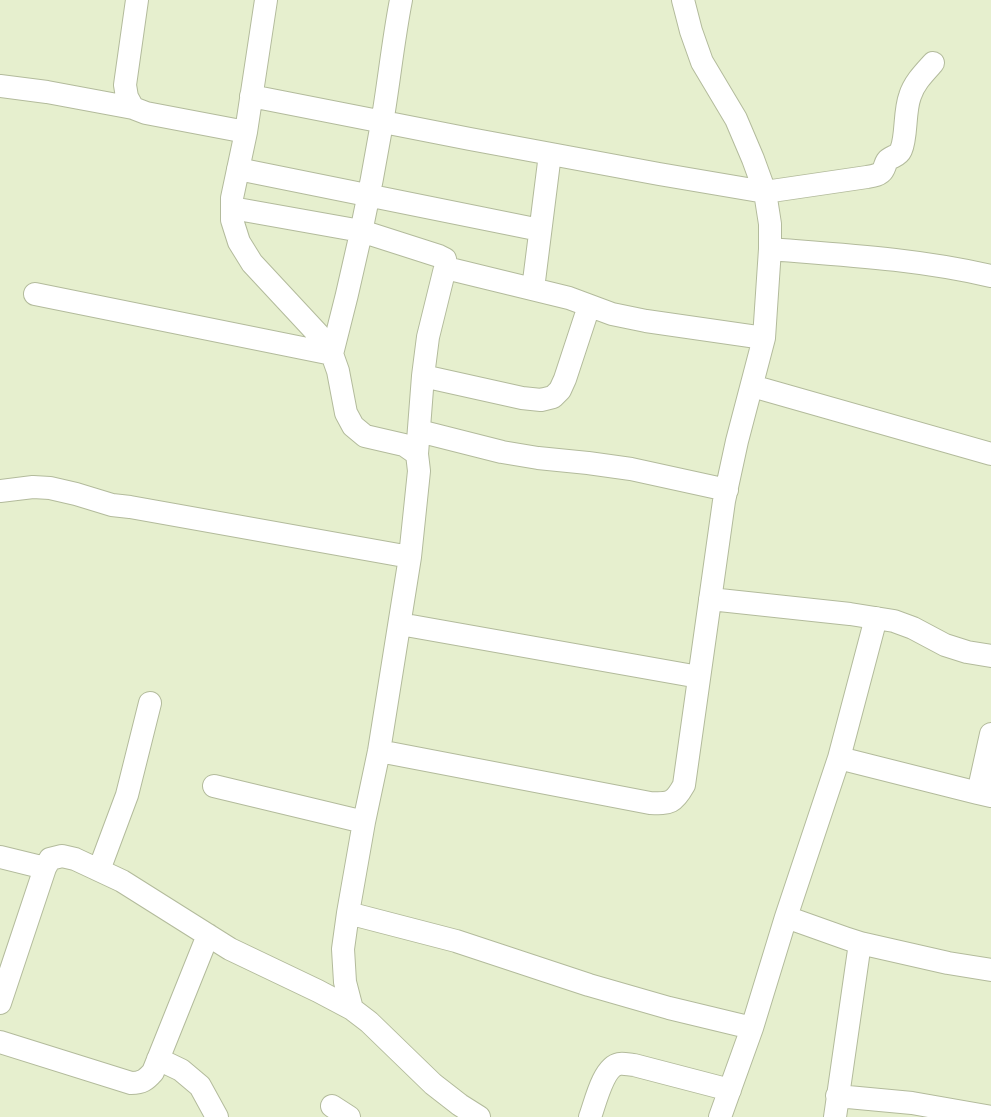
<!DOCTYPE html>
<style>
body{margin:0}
canvas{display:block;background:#e6efce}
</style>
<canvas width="991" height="1117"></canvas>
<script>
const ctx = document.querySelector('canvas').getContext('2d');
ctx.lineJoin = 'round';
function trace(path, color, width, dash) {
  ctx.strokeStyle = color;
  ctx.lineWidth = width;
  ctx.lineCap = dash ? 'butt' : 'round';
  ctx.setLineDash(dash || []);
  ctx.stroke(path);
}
const minor = new Path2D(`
 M137,0L125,85L127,97L133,108L146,113L246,132
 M266,0L246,132L232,198V220L239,242L252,263L318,334L332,354L338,371L346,413L353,426L365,436L404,445L417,454
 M0,86L47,92L133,108
 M251,96L470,139L659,174L765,192L867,177C873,176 880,175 883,170C885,167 885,164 887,161C891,156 898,157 901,150C907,137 904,112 910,96C914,83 924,73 933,63
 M238,169L540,230
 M232,208L361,231L439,256L445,259L446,264L428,337L423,376L417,454L419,471L410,557L379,751L364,822L348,913L343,949L345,982L352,1009
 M770,249C845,255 918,259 991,276
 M446,268L569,298L612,314L646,321L764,338
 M533,289L550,154
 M35,294L332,354C352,278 369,200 382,123C389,82 393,41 401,0
 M423,376L522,398L541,400L553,397L560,390L565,379L589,306
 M752,386L991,454
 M419,431L502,452L538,458L588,463L631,469L727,490
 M0,491L33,487L50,488L76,494L112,505L130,507L410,557
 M710,599L850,614L894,621L913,628L945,645L967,652L991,656
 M400,624L699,677
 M991,734L978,793L991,796
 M379,751L650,803C670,804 674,803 684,785L724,501L737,441L764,338L770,249V224L765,192L753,159L736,119L702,62L691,31L683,0
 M839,758L876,618
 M214,786L364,822
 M0,857L45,868
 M99,870L127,795L150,703
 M348,913L456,941L589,985L669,1008L752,1028
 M786,917L845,938L860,943L948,963L991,970
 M0,1003L45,868L50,859L62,856L75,859L122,881L230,949L318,991L352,1009L369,1022L433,1084L460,1105L479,1117
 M0,1042L131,1083C142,1083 146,1080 153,1072L208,935
 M158,1059L181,1070L200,1086L217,1117
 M837,1096L912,1103L991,1117
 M332,1106L349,1117
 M590,1117C595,1104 603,1067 619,1064C624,1063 630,1065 634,1065L730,1090
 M720,1117L752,1028L786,917L839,758L978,793
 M835,1117L860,943`);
trace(minor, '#b3bb9c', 24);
trace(minor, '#fff', 22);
</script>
